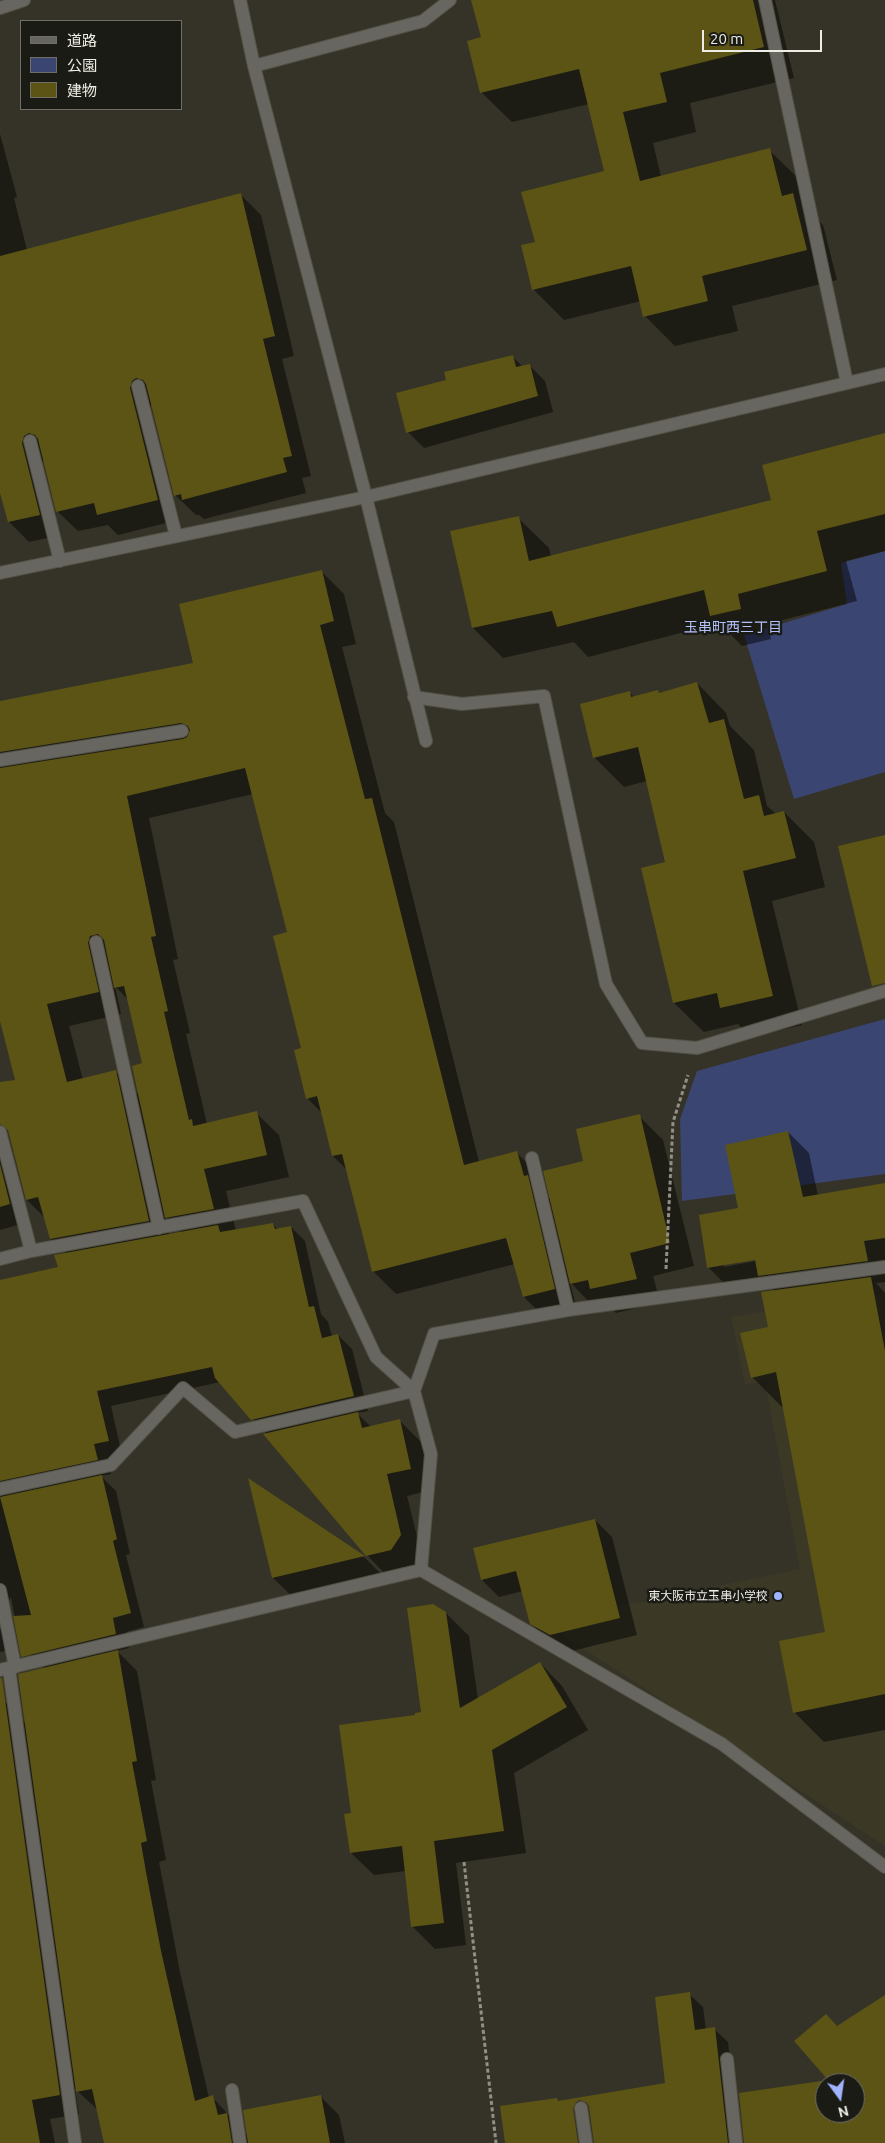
<!DOCTYPE html>
<meta charset="utf-8">
<style>
body{margin:0}
#map{position:relative;width:885px;height:2143px;overflow:hidden;background:#353327;font-family:Ubuntu,"Noto Sans JP",sans-serif}
canvas{display:block}
.legend{position:absolute;left:20px;top:20px;width:162px;height:90px;box-sizing:border-box;background:#1b1b15;border:1px solid #6f6f68;margin:0;padding:6px 9px;list-style:none;font-size:15px;color:#eeede5}
.legend li{display:flex;align-items:center;gap:10px;height:25px}
.legend b{width:25px;border:1px solid #6f6f68}
.north{position:absolute;left:815px;top:2073px;width:50px;height:50px;box-sizing:border-box;background:#1b1b15;border:1px solid #6f6f68;border-radius:50%;rotate:166deg;font-size:14px;font-weight:700;line-height:20px;text-align:center;color:#eeede5}
.north::after{content:'';display:block;margin:auto;width:18px;height:22px;background:#a0b3fd;clip-path:polygon(50% 0,100% 100%,50% 72%,0 100%)}
.scale{position:absolute;left:702px;top:30px;width:120px;height:22px;box-sizing:border-box;border:2px solid #eeede5;border-top:0;padding-left:6px;font-size:15px;line-height:18px;white-space:nowrap;color:#eeede5;-webkit-text-stroke:4px #1b1b15;paint-order:stroke}
</style>
<div id="map">
<canvas width="885" height="2143"></canvas>
<ul class="legend">
<li><b style="height:6px;background:#676660"></b>道路</li>
<li><b style="height:14px;background:#3b4572"></b>公園</li>
<li><b style="height:14px;background:#5b5415"></b>建物</li>
</ul>
<div class="north">N</div>
<div class="scale">20 m</div>
</div>
<script>
const ctx = document.querySelector('canvas').getContext('2d');
ctx.lineJoin = 'round';
function fill(path, color) {
  ctx.fillStyle = color;
  ctx.fill(path, 'evenodd');
}
function trace(path, color, width, dash) {
  ctx.strokeStyle = color;
  ctx.lineWidth = width;
  ctx.lineCap = dash ? 'butt' : 'round';
  ctx.setLineDash(dash || []);
  ctx.stroke(path);
}
function label(font, color, halo, rows, align = 'center') {
  ctx.font = font + ' Ubuntu,"Noto Sans JP",sans-serif';
  ctx.lineWidth = 5;
  ctx.setLineDash([]);
  ctx.textBaseline = 'middle';
  ctx.strokeStyle = halo;
  ctx.fillStyle = color;
  for (const [text, x, y, turn = 0] of rows) {
    ctx.save();
    ctx.translate(x, y);
    ctx.rotate((+turn || 0) * Math.PI / 180);
    ctx.textAlign = isNaN(turn) ? turn : align;
    if (halo) ctx.strokeText(text, 0, 0);
    ctx.fillText(text, 0, 0);
    ctx.restore();
  }
}
const built = new Path2D(`
 M885,1293V1846L543,1622L800,1569L765,1382L745,1384L731,1317Z`);
const green = new Path2D(`
 M885,551V772L794,799L744,635L847,604L841,563Z
 M885,1019V1174L682,1201L680,1119L697,1071Z`);
const shadow = new Path2D(`
 M473,0H777H775L794,78L690,103L696,132L653,143L661,177L769,150L800,180L807,209L823,225L837,280L732,306L738,331L675,346L645,316L641,301L564,320L533,289L536,243L606,172L589,104L512,122L481,92L482,38Z
 M0,134L17,197L14,198L27,250L241,195L261,215L294,356L282,359L311,476L302,478L306,493L204,519L199,515H196L175,495L152,402L150,409L178,520L118,535L108,525L78,531L57,511L44,457L42,464L60,535L29,542L9,522L0,491Z
 M512,356L523,367L529,365L545,381L553,412L424,448L408,432L447,381Z
 M885,435V551L846,561L857,601L767,624L771,639L742,646L719,623L588,657L574,642L503,658L473,628L518,518L549,548L551,557L773,501Z
 M322,572L344,594L356,644L342,647L385,813L394,822L479,1162L516,1152L539,1175L544,1193L552,1201L585,1162L639,1116L663,1140L694,1266L653,1276L660,1302L616,1313L607,1304L595,1308L570,1282L577,1311L546,1319L524,1297L515,1264L396,1294L373,1271L347,1170L333,1156L322,1113L307,1098L289,933L253,794L149,818L178,959L173,960L190,1033L186,1034L207,1124L256,1113L279,1135L289,1177L226,1191L236,1231L273,1224L278,1230L291,1227L305,1241L321,1314L328,1322L332,1336L338,1335L352,1349L368,1411L357,1413L371,1427L400,1421L421,1442L432,1490L407,1496L422,1557L412,1571L388,1577L367,1555L267,1434L220,1382L111,1406L122,1455L108,1459L111,1474L101,1476L116,1491L130,1554L126,1555L144,1627L126,1632L129,1648L117,1651L137,1671L156,1780L151,1781L166,1860L159,1862L180,1972L209,2098L212,2097L248,2136L320,2096L339,2115L345,2143H105L98,2110L75,2089L79,2114L50,2119L55,2143H0V1703L5,1702L26,1724L45,1669L30,1654L17,1630L11,1597L6,1606L14,1649L0,1652V1281L59,1268L67,1254L51,1239L45,1218L27,1200L19,1091L0,1017V702L194,664ZM115,986L129,1001L144,1064L139,1095L115,1071L83,1080L69,1026L121,1014ZM165,1216L182,1233L169,1235Z
 M697,683L726,713L730,726L754,750L767,806L776,814L784,812L814,842L825,887L772,901L802,1025L751,1037L738,1024L704,1032L674,1003L667,863L647,781L624,787L594,757L630,693L634,697L658,691L660,694Z
 M788,1132L809,1153L818,1196L885,1186V1282L876,1283L885,1293V1730L824,1742L794,1712L827,1633L784,1407H782L752,1377L769,1328L775,1291L766,1282L730,1289L709,1268L700,1216L739,1209ZM761,1258V1260L724,1267V1264Z
 M0,1152L28,1222L0,1230Z
 M250,1481L364,1557L389,1582L299,1603L273,1578Z
 M595,1520L612,1537L637,1635L568,1652L549,1641L531,1623L523,1591L499,1597L482,1580Z
 M446,1613L469,1636L478,1700L540,1663L562,1686L588,1730L514,1773L526,1853L456,1863L466,1945L435,1949L412,1926L406,1871L374,1875L351,1853L352,1814L416,1716L423,1713Z
 M689,1994L703,2007L706,2030L714,2029L728,2042L739,2143H614L666,2084Z`);
const building = new Path2D(`
 M471,0H753L764,47L660,73L667,102L623,112L640,181L770,148L782,196L793,193L807,250L702,276L708,301L643,317L631,266L532,290L521,245L535,242L521,192L604,171L579,69L480,93L467,41L481,37Z
 M241,193L275,336L263,339L292,456L283,458L287,472L182,500L181,494L174,496L146,384L143,380L136,378L132,381L130,388L158,500L97,515L94,503L56,512L38,439L35,435L29,433L24,436L22,443L40,515L8,522L0,493V256Z
 M513,355L516,367L530,364L538,396L406,433L396,393L446,380L444,372Z
 M885,433V514L817,531L827,571L738,594L741,609L710,616L704,590L557,627L552,611L472,628L450,531L519,516L529,561L771,500L762,465Z
 M322,570L334,621L320,625L365,799L372,798L464,1165L517,1151L524,1176L528,1175L555,1289L523,1297L506,1238L372,1272L342,1154L332,1156L317,1096L306,1099L294,1050L301,1048L273,936L287,932L245,768L127,796L156,936L151,937L168,1011L164,1012L189,1120L192,1119L193,1126L257,1111L267,1155L204,1169L214,1209L165,1218L132,1066L142,1063L124,986L114,988L104,940L98,934L90,936L88,943L99,992L47,1004L67,1082L116,1070L149,1221L50,1239L38,1197L26,1200L8,1130L0,1124V1082L15,1080L0,1021V768L183,739L187,737L190,730L188,726L181,723L0,752V701L193,663L179,604Z
 M697,682L709,723L724,719L744,799L759,795L764,816L784,811L796,858L743,871L773,996L720,1008L717,993L673,1003L641,868L665,862L638,747L593,758L580,704L630,691L631,697L658,690L659,693Z
 M885,835V983L872,986L838,846Z
 M640,1114L670,1243L630,1253L637,1279L590,1289L588,1280L570,1284L543,1171L583,1161L576,1129Z
 M788,1131L803,1197L885,1183V1238L864,1241L868,1261L758,1276L755,1260L707,1268L699,1215L738,1208L725,1145Z
 M0,1164L10,1204L0,1207Z
 M273,1223L275,1229L291,1226L309,1307L314,1306L322,1338L338,1334L354,1396L251,1420L215,1378L212,1367L97,1391L109,1441L94,1444L98,1460L0,1481V1280L58,1267L54,1255L218,1225L220,1232Z
 M871,1277L885,1351V1694L793,1713L779,1641L825,1632L776,1372L751,1378L740,1333L768,1327L761,1292Z
 M358,1412L362,1428L400,1419L411,1469L387,1474L401,1535L391,1550L366,1556L263,1434Z
 M102,1475L117,1539L113,1541L131,1613L113,1618L116,1634L21,1657L13,1616L31,1615L0,1497Z
 M248,1478L365,1556L272,1578Z
 M595,1519L620,1618L550,1635L530,1624L516,1571L481,1580L473,1548Z
 M433,1604L446,1612L460,1708L540,1662L567,1707L492,1750L504,1831L434,1841L444,1923L411,1927L402,1846L350,1853L344,1814L351,1813L339,1725L415,1715V1713L421,1712L407,1608Z
 M118,1650L137,1761L132,1762L147,1841L141,1843L146,1872L161,1951L195,2101L213,2095L218,2115L227,2113L232,2143H104L92,2089L76,2092L18,1674Z
 M0,1678H2L60,2095L32,2100L40,2143H0Z
 M690,1992L695,2030L715,2027L728,2143H594L589,2106L587,2103L580,2100L576,2102L573,2109L578,2143H505L500,2106L557,2098L558,2101L665,2083L655,1997Z
 M885,1995V2143H744L739,2093L828,2080L794,2041L826,2014L837,2026ZM825,2083H855V2113H825Z
 M321,2095L330,2143H248L243,2110Z`);
const path = new Path2D(`
 M666,1269L673,1122L688,1075
 M464,1862L496,2143`);
const minor = new Path2D(`
 M240,0L254,66L366,497L426,741
 M765,0L847,383
 M0,8L24,0
 M254,66L423,21L450,0
 M138,386L176,536
 M30,441L60,561
 M0,573L366,497L885,374
 M414,697L462,704L544,696L606,984L642,1043L697,1048L885,991
 M0,760L182,731
 M96,942L159,1228
 M0,1132L31,1251L303,1201L376,1357L414,1391
 M532,1158L568,1310
 M0,1259L31,1251
 M0,1489L111,1465L183,1388L235,1432L414,1391
 M421,1570L431,1454L414,1391L434,1334L568,1310L885,1267
 M0,1590L15,1667
 M9,1669L75,2143
 M0,1670L421,1570L722,1744L885,1867
 M727,2059L736,2143
 M232,2090L240,2143
 M581,2108L586,2143`);
const markers = [
 [778,1596,5,"#a0b3fd"]
];
const poiNames = [
 ["東大阪市立玉串小学校",768,1596]
];
const neighbourhoodNames = [
 ["玉串町西三丁目",733,627]
];
fill(built, '#3b3926');
fill(green, '#3b4572');
fill(shadow, '#0007');
fill(building, '#5b5415');
trace(minor, '#535145', 14);
trace(path, '#929086', 3, [4, 2.5]);
trace(minor, '#676660', 12);
for (const [x, y, r, color] of markers) {
  const dot = new Path2D();
  dot.arc(x, y, r, 0, 2 * Math.PI);
  ctx.fillStyle = color;
  ctx.fill(dot);
  trace(dot, '#1b1b15', 2);
}
label('12px', '#eeede5', '#1b1b15', poiNames, 'right');
label('14px', '#b2c1f9', '#1b1b15', neighbourhoodNames);
</script>
